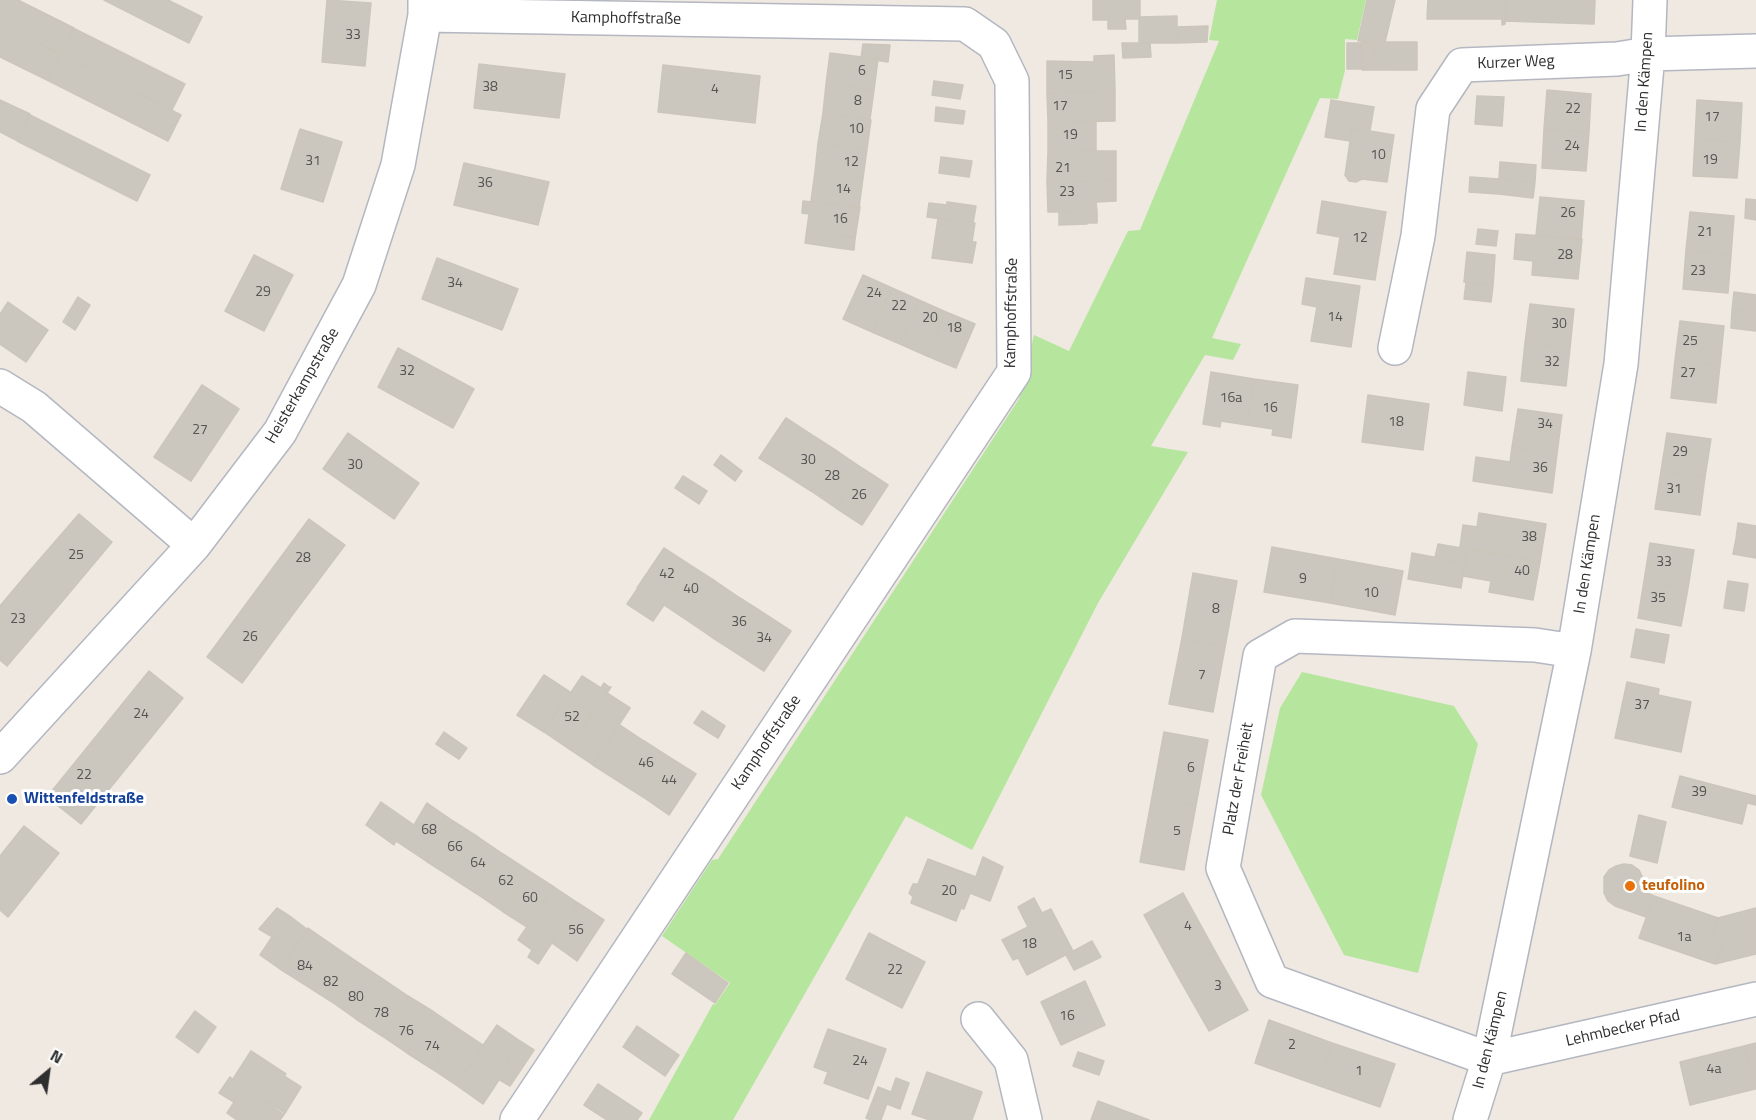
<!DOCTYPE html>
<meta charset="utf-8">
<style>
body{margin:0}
#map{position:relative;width:1756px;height:1120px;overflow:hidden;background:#efe9e1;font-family:"Titillium Web",sans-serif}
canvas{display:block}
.north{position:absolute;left:18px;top:1042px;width:60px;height:60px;-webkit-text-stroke:4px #fff;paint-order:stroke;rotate:29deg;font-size:16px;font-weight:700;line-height:24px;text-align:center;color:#2e2e2e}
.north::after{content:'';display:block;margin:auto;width:21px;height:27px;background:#2e2e2e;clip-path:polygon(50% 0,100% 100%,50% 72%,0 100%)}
</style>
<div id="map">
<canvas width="1756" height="1120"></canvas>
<div class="north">N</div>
</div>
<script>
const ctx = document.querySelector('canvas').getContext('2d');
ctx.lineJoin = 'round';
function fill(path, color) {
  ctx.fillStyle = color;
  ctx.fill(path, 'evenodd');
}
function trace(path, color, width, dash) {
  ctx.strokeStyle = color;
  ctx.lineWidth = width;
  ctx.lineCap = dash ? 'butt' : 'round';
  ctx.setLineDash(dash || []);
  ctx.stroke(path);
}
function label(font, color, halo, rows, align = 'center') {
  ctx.font = font + ' "Titillium Web",sans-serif';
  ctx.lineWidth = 6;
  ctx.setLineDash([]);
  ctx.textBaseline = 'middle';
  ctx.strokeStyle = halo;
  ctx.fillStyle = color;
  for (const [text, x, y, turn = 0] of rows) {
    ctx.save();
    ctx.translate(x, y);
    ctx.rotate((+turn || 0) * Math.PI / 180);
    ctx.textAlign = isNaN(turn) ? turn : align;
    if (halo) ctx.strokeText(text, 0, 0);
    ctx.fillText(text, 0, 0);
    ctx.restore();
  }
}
const green = new Path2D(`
 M1217,0H1366L1357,40L1345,39V70L1338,99L1320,98L1212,338L1241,344L1233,360L1205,355L1151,446L1188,452L1098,603L972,850L906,816L733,1120H649L713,1004L715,1005L730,983L662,936L712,860L718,859L1019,399L1034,335L1069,351L1128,231L1140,230L1219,41L1209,40Z
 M1302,672L1454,706L1478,744L1418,973L1344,955L1261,795L1280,708Z`);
const building = new Path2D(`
 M0,0H18L74,28L61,54L0,24Z
 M104,0H168L202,17L189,43Z
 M327,0L371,3L365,66L322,62Z
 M1093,0H1140V19H1125L1126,29H1108V20H1093Z
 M1367,0H1395L1385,42L1358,41Z
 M1428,0H1506L1505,24L1502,25V19H1427Z
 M1506,0H1595L1594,24L1505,21Z
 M1177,16V43H1139V19L1141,17Z
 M0,24L60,54L47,80L0,57Z
 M1208,26L1207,42L1177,43V27Z
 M75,29L185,84L172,110L62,54Z
 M1362,42H1375L1376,70H1362Z
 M1375,42H1389V70H1376Z
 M1389,42H1417V70H1389Z
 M1122,43H1150L1151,57L1123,58Z
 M1347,43H1361V69H1347Z
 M863,44L890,45L888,62L861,58Z
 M830,53L878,59L874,90L826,84Z
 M61,54L181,115L168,141L47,80Z
 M1114,55L1115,91L1047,93V61L1094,62V56Z
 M479,64L565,74L559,118L474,108Z
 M663,65L760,76L755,123L658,112Z
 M934,81L963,85L960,99L932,95Z
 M826,84L874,90L870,119L823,113Z
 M1547,90L1591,94L1589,132L1544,129Z
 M1115,91V121L1048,122L1047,93Z
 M1477,96L1504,97L1502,126L1475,124Z
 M0,100L30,114L16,140L0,132Z
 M1331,100L1374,107L1370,131L1352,128L1350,141L1325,137Z
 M1697,100L1742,103L1740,142L1695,139Z
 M936,107L965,111L963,124L935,121Z
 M823,113L871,120L867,149L818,143Z
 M30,115L150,175L137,201L17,141Z
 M1096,121V151L1048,152V122Z
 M1352,128L1394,135L1387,182L1362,179L1356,182L1349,181L1345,175Z
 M300,129L342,142L323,202L281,189Z
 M1544,129L1589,132L1586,171L1542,168Z
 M1695,139L1740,142L1737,178L1693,176Z
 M818,143L867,149L863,178L815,172Z
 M1096,151H1116V180L1047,182L1048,152Z
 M941,157L972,161L969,177L939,173Z
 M1500,162L1536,165L1535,182L1499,179Z
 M464,163L549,182L538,225L454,205Z
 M815,172L863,178L859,208L811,201Z
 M1470,177L1499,179L1498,194L1469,192Z
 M1499,179L1535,182L1533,198L1499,194Z
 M1116,180V201L1096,202L1097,211L1048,212L1047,182Z
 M1540,197L1584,201L1581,240L1536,236Z
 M1746,199L1756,200V220L1745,218Z
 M803,201L860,207L855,239L853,237L840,236L838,248L805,243L809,214L802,213Z
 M1322,201L1386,212L1375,280L1334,274L1340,237L1317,233Z
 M947,202L976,206L973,223L927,217L929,203L947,205Z
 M1087,211V224L1059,225V212Z
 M1087,211H1097V223H1087Z
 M1690,212L1734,216L1731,255L1686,250Z
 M938,218L975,223L972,242H976L972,263L932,258Z
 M1478,229L1498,231L1496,246L1476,244Z
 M1516,234L1582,239L1578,279L1532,275L1533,261L1514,259Z
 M840,236L853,237L855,239L854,250L838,248Z
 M1686,250L1731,255L1728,293L1683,289Z
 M1467,252L1495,255L1493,286L1464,282Z
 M254,255L293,275L264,331L225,311Z
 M437,258L518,289L502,330L422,299Z
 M863,275L892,288L872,332L843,319Z
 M1306,278L1360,286L1351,347L1311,341L1317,307L1302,304Z
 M1466,283L1493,286L1491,302L1464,299Z
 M892,288L919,300L900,344L872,332Z
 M1734,292L1756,295V313L1732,310Z
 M78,297L90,305L75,330L63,322Z
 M919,300L946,312L927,356L900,344Z
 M8,302L48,330L26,362L0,344V314Z
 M1530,304L1574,309L1570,348L1525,343Z
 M1732,310L1756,313V331L1731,328Z
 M946,312L975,324L956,368L927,356Z
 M1680,321L1724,326L1720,365L1675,360Z
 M1525,343L1570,348L1566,386L1521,381Z
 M398,348L474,389L453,428L378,387Z
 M1675,360L1720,365L1716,403L1671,398Z
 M1211,372L1254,379L1247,425L1221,421L1220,427L1203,424Z
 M1468,372L1506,377L1504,394L1466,389Z
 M1254,379L1298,385L1291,438L1272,435L1273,429L1247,425Z
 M202,385L239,409L191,481L154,457Z
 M1466,389L1504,394L1502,411L1464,405Z
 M1368,395L1429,404L1423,450L1362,442Z
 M1518,409L1562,415L1557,454L1512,447Z
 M786,418L812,435L786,475L759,458Z
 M348,433L419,483L394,519L323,469Z
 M1667,433L1711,439L1705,477L1661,471Z
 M812,435L837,451L811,491L786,475Z
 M1512,447L1557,454L1552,493L1473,481L1476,457L1510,462Z
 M837,451L862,468L836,508L811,491Z
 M721,455L742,471L735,481L714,465Z
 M862,468L888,485L862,525L836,508Z
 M1661,471L1705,477L1700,515L1655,509Z
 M683,476L707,491L699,504L675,488Z
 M1479,513L1546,524L1540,562L1460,547L1463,525L1477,527Z
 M79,514L112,542L60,604L26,575Z
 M309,519L345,545L293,614L258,588Z
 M1738,523L1756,526V542L1736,539Z
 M1736,539L1756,542V558L1733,554Z
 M1650,543L1694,550L1688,588L1644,581Z
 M1438,544L1467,549L1465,563L1435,558Z
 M1272,547L1338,559L1330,603L1264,592Z
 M664,548L690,565L664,605L637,588Z
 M1467,550L1540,562L1533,600L1489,592L1491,581L1463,576Z
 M1412,553L1465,563L1461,588L1408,579Z
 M1338,559L1403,571L1395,615L1330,603Z
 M690,565L715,581L688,621L664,605Z
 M1193,573L1237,581L1225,647L1182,638Z
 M26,575L60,604L7,666L0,660V606Z
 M715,581L740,598L713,638L688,621Z
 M1644,581L1688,588L1681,626L1638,618Z
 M1728,581L1748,584L1746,598L1726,594Z
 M258,588L293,614L242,683L207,657Z
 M638,588L664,605L653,621L627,604Z
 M1726,594L1746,598L1744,611L1724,608Z
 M740,598L765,614L738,654L713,638Z
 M765,614L791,631L764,671L738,654Z
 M1636,629L1669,635L1664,663L1631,657Z
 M1182,638L1225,647L1213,712L1169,704Z
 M149,671L183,698L132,761L98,734Z
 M544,675L570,692L544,732L517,715Z
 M582,676L601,688L604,683L609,687L569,749L544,732Z
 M1627,682L1659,689L1658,695L1691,702L1681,752L1615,738Z
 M609,687H611L607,693L630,708L593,765L569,749Z
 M702,711L725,726L718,738L694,723Z
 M620,725L644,741L618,781L593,765Z
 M444,732L467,748L459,759L436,744Z
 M1164,732L1208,740L1196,805L1152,797Z
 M98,734L132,761L81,824L47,797Z
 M644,741L669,757L643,797L618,781Z
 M669,757L696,774L669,815L643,797Z
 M1680,776L1756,796V805L1747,803L1742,824L1672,807Z
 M1152,797L1196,805L1184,870L1140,862Z
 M381,802L414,825L427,803L453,821L426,861L396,841L394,845L366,825Z
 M1639,815L1666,822L1657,863L1630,856Z
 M453,821L478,837L451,877L426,861Z
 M24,826L59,853L8,917L0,910V856Z
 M478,837L503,854L477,894L451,877Z
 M503,854L529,871L502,911L477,894Z
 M983,857L1003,867L990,901L970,893Z
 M928,859L976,877L964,909L961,908L956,921L911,903L913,897L909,893L913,884H918Z
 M1624,864L1632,865L1639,870L1646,884L1645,892L1654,896L1646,917L1615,906L1608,901L1604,893V877L1609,870L1616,866Z
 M529,871L554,887L527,927L502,911Z
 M554,887L578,903L538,964L528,957L532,950L518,940Z
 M1183,893L1215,951L1176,973L1144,915Z
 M1654,896L1718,918L1711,935L1724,940L1715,964L1639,938Z
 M1034,898L1042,913L1051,909L1073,951L1027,975L1018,958L1013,960L1002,940L1028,927L1018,907Z
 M578,903L604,920L577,961L552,943Z
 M277,908L291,917L276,939L259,929Z
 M1756,908V954L1715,964L1724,940L1711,935L1718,918Z
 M291,917L308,930L280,969L260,955L272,937L276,939Z
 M308,928L334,946L307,986L280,969Z
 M869,933L925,962L902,1008L846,979Z
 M1092,941L1101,957L1074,970L1066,955Z
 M334,946L359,963L332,1002L307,986Z
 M1215,951L1248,1010L1209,1031L1176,973Z
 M686,953L728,983L715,1003L672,974Z
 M359,963L383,979L356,1019L332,1002Z
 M383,979L408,996L382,1036L356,1019Z
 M1085,981L1105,1025L1061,1045L1041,1002Z
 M408,996L434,1012L407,1053L382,1036Z
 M195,1011L216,1027L198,1053L176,1037Z
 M434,1012L459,1029L432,1069L407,1053Z
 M1269,1020L1332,1043L1317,1085L1255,1063Z
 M497,1025L520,1041L507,1060L510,1063L483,1104L456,1085Z
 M637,1026L679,1055L665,1076L623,1047Z
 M459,1029L483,1045L456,1085L432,1069Z
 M828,1029L886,1049L868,1099L824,1083L828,1072L814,1067Z
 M520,1041L534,1050L510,1086L498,1079L510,1063L507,1060Z
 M1332,1043L1395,1064L1380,1107L1317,1085Z
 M1756,1043V1089H1755L1744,1046Z
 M1744,1046L1755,1089L1690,1105L1680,1062Z
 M251,1051L286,1074L284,1076L301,1087L285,1113L233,1079Z
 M1078,1052L1104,1061L1099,1075L1073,1066Z
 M927,1072L982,1092L972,1120H930L912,1114Z
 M230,1077L244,1087L234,1102L219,1093Z
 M896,1078L909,1083L900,1109L887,1104Z
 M598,1084L642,1113L637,1120H607L584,1105Z
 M244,1087L283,1114L285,1113L280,1120H237L227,1113Z
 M878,1087L891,1092L881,1120H871L866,1118Z
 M1098,1101L1149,1120H1091Z`);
const minor = new Path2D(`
 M425,15L965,24L994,44L1012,81L1014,372L517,1120
 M1395,348L1418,236L1433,109L1462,65L1617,59L1648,54L1756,51
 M0,386L34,407L194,545
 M1574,651L1535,645L1295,636L1260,656L1223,868L1272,981L1489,1059L1756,999
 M0,757L194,545L280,432L359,285L398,165L425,15V0
 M978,1019L1011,1060L1025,1120
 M1470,1120L1489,1059L1574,651L1621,364L1648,54L1650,0`);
const markers = [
 [12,799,6,"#1a4fb4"],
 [1630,886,6,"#e8710a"]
];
const numberNames = [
 ["33",353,36],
 ["6",862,72],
 ["15",1065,76],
 ["38",490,88],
 ["4",715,90],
 ["8",858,102],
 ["17",1060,107],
 ["22",1573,110],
 ["17",1712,118],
 ["10",856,130],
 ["19",1070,136],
 ["24",1572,147],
 ["10",1378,156],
 ["19",1710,161],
 ["31",313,162],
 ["12",851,163],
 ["21",1063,169],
 ["36",485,184],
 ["14",843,190],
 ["23",1067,193],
 ["26",1568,214],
 ["16",840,220],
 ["21",1705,233],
 ["12",1360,239],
 ["28",1565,256],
 ["23",1698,272],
 ["34",455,284],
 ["29",263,293],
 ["24",874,294],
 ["22",899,307],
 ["14",1335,318],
 ["20",930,319],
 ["30",1559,325],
 ["18",954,329],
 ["25",1690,342],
 ["32",1552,363],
 ["32",407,372],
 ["27",1688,374],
 ["16a",1231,399],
 ["16",1270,409],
 ["18",1396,423],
 ["34",1545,425],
 ["27",200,431],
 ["29",1680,453],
 ["30",808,461],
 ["30",355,466],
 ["36",1540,469],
 ["28",832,477],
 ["31",1674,490],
 ["26",859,496],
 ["38",1529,538],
 ["25",76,556],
 ["28",303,559],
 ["33",1664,563],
 ["40",1522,572],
 ["42",667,575],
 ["9",1303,580],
 ["40",691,590],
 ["10",1371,594],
 ["35",1658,599],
 ["8",1216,610],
 ["23",18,620],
 ["36",739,623],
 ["26",250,638],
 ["34",764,639],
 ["7",1202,676],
 ["37",1642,706],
 ["24",141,715],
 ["52",572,718],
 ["46",646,764],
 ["6",1191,769],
 ["22",84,776],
 ["44",669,781],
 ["39",1699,793],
 ["68",429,831],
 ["5",1177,832],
 ["66",455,848],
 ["64",478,864],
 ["62",506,882],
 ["20",949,892],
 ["60",530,899],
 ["4",1188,927],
 ["56",576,931],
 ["1a",1684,938],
 ["18",1029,945],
 ["84",305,967],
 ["22",895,971],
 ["82",331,983],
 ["3",1218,987],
 ["80",356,998],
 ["78",381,1014],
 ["16",1067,1017],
 ["76",406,1032],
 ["2",1292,1046],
 ["74",432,1047],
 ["24",860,1062],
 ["4a",1714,1070],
 ["1",1359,1072]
];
const streetNames = [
 ["Kamphoffstraße",626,19,1],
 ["Kurzer Weg",1516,63,-2],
 ["In den Kämpen",1645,82,-86],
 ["Kamphoffstraße",1012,313,-89],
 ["Heisterkampstraße",303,386,-60],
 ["In den Kämpen",1588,564,-81],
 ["Kamphoffstraße",767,743,-56],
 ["Platz der Freiheit",1239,779,-80],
 ["Lehmbecker Pfad",1623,1029,-13],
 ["In den Kämpen",1491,1040,-76]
];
const transitNames = [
 ["Wittenfeldstraße",24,799]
];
const foodNames = [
 ["teufolino",1642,886]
];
fill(green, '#b6e59e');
fill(building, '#cbc7bf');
trace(building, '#cbc5ba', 1.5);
trace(minor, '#b4b7c1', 36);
trace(minor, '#fff', 33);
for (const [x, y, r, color] of markers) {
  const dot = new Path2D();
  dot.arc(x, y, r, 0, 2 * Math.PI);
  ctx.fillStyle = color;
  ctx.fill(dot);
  trace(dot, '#fff', 2);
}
label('14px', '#555452', null, numberNames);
label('16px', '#2e2e2e', '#fff', streetNames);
label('bold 16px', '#164399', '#fff', transitNames, 'left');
label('bold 16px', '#c56008', '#fff', foodNames, 'left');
</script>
